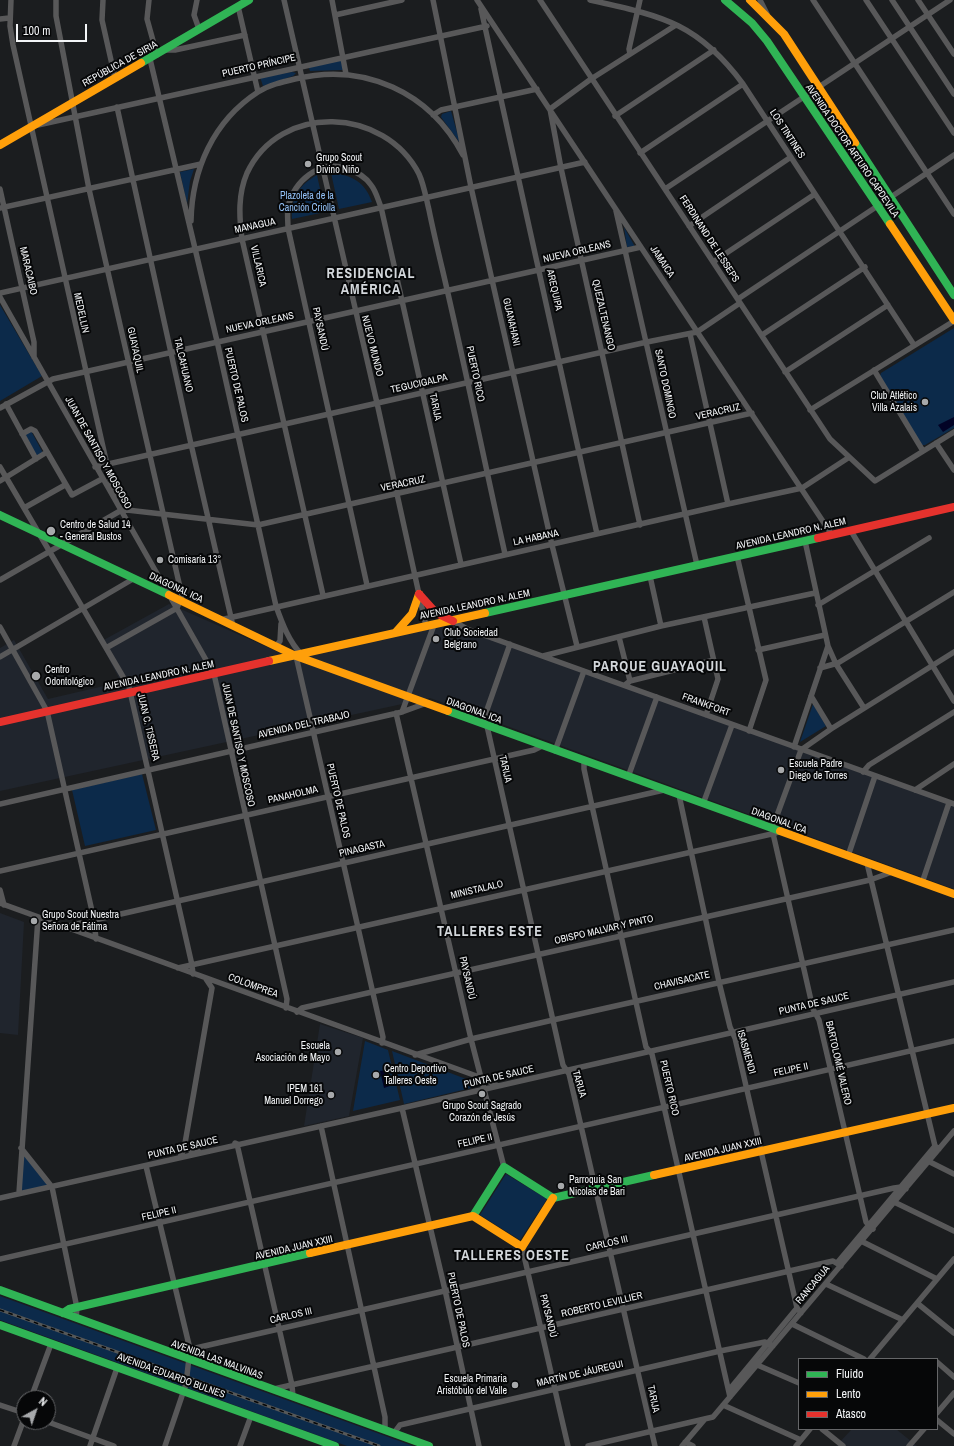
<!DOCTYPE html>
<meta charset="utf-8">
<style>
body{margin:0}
#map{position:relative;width:954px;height:1446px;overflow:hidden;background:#1b1d1f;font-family:"Archivo Narrow",sans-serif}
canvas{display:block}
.legend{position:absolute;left:798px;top:1358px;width:140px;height:72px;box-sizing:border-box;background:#060708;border:1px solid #656668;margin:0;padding:5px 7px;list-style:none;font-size:12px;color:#f3f5f7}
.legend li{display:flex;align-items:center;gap:8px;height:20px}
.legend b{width:20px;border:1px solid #656668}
.north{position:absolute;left:16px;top:1390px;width:40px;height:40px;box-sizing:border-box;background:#060708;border:1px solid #656668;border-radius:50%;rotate:40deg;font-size:11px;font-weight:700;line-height:16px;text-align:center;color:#f3f5f7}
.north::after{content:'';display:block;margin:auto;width:14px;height:18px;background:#a7a9ab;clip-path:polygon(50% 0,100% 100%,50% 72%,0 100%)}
.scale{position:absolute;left:16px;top:24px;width:71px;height:18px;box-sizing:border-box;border:2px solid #f3f5f7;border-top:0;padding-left:5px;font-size:12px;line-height:14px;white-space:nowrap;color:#f3f5f7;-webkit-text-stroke:3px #060708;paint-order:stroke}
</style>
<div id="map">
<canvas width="954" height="1446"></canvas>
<ul class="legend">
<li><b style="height:5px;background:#30b455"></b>Fluido</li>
<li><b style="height:5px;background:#ff9f0a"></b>Lento</li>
<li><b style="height:5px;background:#e5322d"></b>Atasco</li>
</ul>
<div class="north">N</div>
<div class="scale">100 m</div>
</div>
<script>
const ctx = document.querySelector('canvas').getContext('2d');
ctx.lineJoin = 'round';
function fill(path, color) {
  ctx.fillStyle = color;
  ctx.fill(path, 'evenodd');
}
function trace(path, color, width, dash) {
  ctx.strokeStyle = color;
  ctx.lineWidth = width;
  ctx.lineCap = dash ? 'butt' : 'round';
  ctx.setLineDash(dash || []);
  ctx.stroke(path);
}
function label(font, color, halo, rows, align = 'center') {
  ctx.font = font + ' "Archivo Narrow",sans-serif';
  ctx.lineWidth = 4;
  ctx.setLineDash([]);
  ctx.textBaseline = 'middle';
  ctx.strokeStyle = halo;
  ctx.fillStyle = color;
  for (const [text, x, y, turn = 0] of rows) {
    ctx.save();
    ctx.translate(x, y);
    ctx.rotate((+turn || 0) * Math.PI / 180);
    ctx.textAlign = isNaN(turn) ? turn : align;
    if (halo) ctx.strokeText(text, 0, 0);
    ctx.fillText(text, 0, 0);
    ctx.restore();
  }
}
const built = new Path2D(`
 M169,604L290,657L451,625L954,806V889L430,698L0,791V648L14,640L48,699L121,682L100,642Z
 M0,913L24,922L18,1035L0,1033Z
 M320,1024L363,1038L349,1116L304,1126Z
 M852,1429H896L917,1446H836Z`);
const green = new Path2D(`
 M341,59L343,69L342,70L310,71L308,65Z
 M292,72L296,73L293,76L263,86L260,77Z
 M451,111L460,143L441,117L442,114Z
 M194,169L190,181L187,204L180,172Z
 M331,173C352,175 365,182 372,202L339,209Z
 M317,175L325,212L292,219C291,198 298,186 317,175Z
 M624,227L634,245V246L627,247Z
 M0,305L42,376L0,401Z
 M954,328V428L925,445H921L880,376L881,373Z
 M31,431L43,453L37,456L25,434Z
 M813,704L826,726L800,742Z
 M142,774L156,830L85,846L72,790Z
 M365,1041L388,1050L400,1100L353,1111Z
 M392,1051L474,1082L475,1087L404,1104Z
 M21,1148L52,1187L19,1193Z
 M506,1174L547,1199L520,1240L480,1215Z
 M0,1296L413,1446H347L0,1320Z`);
const water = new Path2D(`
 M954,417V425L943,432L938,425Z
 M386,1070L390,1086L384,1088L380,1071Z`);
const street = new Path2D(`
 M11,0L10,26L13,45L114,496
 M56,0V16L89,189L182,596L177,608L106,648
 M103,0L102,20L115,78
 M149,0L147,19L157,55
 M197,0L194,15L199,29
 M284,0L377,403L426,626
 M332,0L346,74
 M433,0L471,187L552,545L577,646
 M477,0L832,535
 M540,0L830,439L875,481L954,432
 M590,0C661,16 697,22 743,84L914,345
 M760,0L767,14
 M813,0L954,214
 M866,0L954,133
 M892,0L954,94
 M918,0L954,54
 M238,6L258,92
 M481,9L597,534
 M335,15L402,0
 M0,19L9,18
 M165,50H175L245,35
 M630,54L629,49L640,0
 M150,59L217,341L276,606C282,623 289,642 302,655
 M117,107L191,444L233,626
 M433,115L441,110L537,89
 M615,116L714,50
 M38,125L487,26
 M640,153L743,84
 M0,189L34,342V357
 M665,189L950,0
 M0,208L201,164
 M616,211L697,565
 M191,221C192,170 213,121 258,92C269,85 282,82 295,79C364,62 430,92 463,155
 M689,226L791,157
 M713,262L815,194
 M0,293L585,162
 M0,297L214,674L287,999L286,1008
 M738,299L954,155
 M690,334L728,504
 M762,335L865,267
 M874,370L923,451
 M785,372L888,305
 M6,404L36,459
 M0,408L53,379L641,247
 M810,410L954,321
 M22,434L31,429L35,431L72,495L102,479
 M936,443L954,470
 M0,467L129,687L192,965L193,974
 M95,467L647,342L697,332L740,303
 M0,481L47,452
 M24,508L65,485
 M640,525L561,168L550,109L591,79L676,25
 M851,531L954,701
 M805,541L828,646L836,664L864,708
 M737,556L766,680L749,731
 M650,576L661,626
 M0,580L120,511L127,510L258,525L752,413
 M367,585L288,228C288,221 287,214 288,207C294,181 319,160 345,168C355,171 365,176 371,185C376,191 378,200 381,207L461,564
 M323,595L242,239C239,216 238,194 247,173C280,102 385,107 419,174C424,185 426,198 429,210C433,230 438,251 443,272C465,366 484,460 505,554
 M818,605L929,538
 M704,617L718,679L706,715
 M220,620L728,504L802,488L848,458
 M453,621L467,629L954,804
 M0,627L47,711L94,920L96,939
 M619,637L630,681
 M276,646L280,641L281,624
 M758,650L825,635
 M296,656L383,1037L382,1043
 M543,656L661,626L815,593
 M0,657L133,579
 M820,668L838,663L954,592
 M625,685L630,681L714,660
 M811,696L831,729
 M402,712L434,625
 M396,713L471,1039L504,1167
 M482,724L510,644
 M487,726L563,1065L569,1074L655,1446
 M794,747L828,646
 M555,751L584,671
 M584,761V769L592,806L646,1047L652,1054L730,1397
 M863,772L869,765L954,712
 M628,777L657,697
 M915,790L954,764
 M679,795L719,982L730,1027L735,1038L797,1308L801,1313
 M0,804L402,712L424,704
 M703,804L732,725
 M848,856L875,776
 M867,863L935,1146L939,1149
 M0,871L534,750L542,746
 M922,883L949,803
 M0,890L4,905
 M0,903L482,1078L498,1086
 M64,927L664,790
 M178,968L776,833
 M297,1012L302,1008L372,992L870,880L892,872
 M415,1055L471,1039L553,1020L954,930
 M402,1108L445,1290L479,1446
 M321,1126L385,1417V1429
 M185,1143L191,1151H198
 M235,1143L237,1144L292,1385L293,1397
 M21,1148L52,1187L77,1308L76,1318
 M180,1157L184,1149L212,988L206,979
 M926,1160L954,1174
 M146,1166L190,1349L186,1384L165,1446
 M19,1193L38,918
 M0,1198L402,1108L954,982
 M892,1201L954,1231
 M873,1229L866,1222L819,1020L813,1009L772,829L801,750L831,729L954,652
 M859,1240L937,1279
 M522,1247L568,1446
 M0,1259L954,1041
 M837,1263L935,1146
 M826,1284L903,1320
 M917,1303L954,1333
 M792,1324L864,1359
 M174,1353L894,1188L901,1187L906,1189
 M870,1359L954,1259
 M937,1362L954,1377
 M755,1364L799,1383
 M274,1389L833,1261L841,1266
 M729,1390L797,1308
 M31,1398L51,1344
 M0,1405L24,1413
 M723,1405L801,1440
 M937,1413L954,1393
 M937,1420L954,1434
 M48,1422L114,1446
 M822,1429L843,1446
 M394,1433L400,1425L720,1351L765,1342L773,1346
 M685,1442L693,1446
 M14,1446L24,1419
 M90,1446L117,1368
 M240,1446L251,1416
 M588,1446L713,1417L954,1131
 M682,1446L705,1419
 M796,1446L810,1429
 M909,1446L924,1429`);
const fast = new Path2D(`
 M725,0L752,23L767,41L890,224
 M141,63L249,0
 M855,143L954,295
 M0,515L169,595
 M485,613L818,538
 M448,711L780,831
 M473,1216L504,1167L553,1198L654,1175
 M0,1290L429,1446
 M63,1313L69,1309L310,1253
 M0,1325L335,1446`);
const slow = new Path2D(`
 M750,0L784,34L855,143
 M0,145L141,63
 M890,224L954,320
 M169,595L296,656L448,711
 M396,632L412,614L419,594
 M269,661L485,613
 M780,831L954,894
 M654,1175L954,1108
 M310,1253L473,1216L522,1247L553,1198`);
const jam = new Path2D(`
 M818,538L954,507
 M419,594L436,613L453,621
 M0,722L269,661`);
const rail = new Path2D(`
 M0,1310L379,1446`);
const markers = [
 [308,164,4,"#a7a9ab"],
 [925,402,4,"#a7a9ab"],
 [51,531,5,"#a7a9ab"],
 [160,560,4,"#a7a9ab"],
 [436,639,4,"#a7a9ab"],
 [36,676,5,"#a7a9ab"],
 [781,770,4,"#a7a9ab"],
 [34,921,4,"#a7a9ab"],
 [338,1052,4,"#a7a9ab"],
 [376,1075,4,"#a7a9ab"],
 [482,1094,4,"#a7a9ab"],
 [331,1095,4,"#a7a9ab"],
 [561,1186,4,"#a7a9ab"],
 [515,1385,4,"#a7a9ab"]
];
const streetNames = [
 ["REPÚBLICA DE SIRIA",120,64,-29],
 ["PUERTO PRÍNCIPE",259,66,-13],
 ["LOS TINTINES",787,134,57],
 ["AVENIDA DOCTOR ARTURO CAPDEVILA",852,151,56],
 ["MANAGUA",255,226,-12],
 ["FERDINAND DE LESSEPS",709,239,57],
 ["NUEVA ORLEANS",577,252,-13],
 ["JAMAICA",662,262,57],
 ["VILLARICA",258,266,77],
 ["MARACAIBO",28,271,77],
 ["AREQUIPA",554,290,77],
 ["MEDELLIN",81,313,78],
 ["QUEZALTENANGO",603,315,77],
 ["GUANAHANI",511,322,77],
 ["NUEVA ORLEANS",260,323,-12],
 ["PAYSANDÚ",320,329,78],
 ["NUEVO MUNDO",372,346,76],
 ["GUAYAQUIL",135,350,78],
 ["TALCAHUANO",183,365,77],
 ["PUERTO RICO",475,374,78],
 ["TEGUCIGALPA",419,384,-13],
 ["SANTO DOMINGO",665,384,78],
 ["PUERTO DE PALOS",236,385,77],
 ["TARIJA",435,407,78],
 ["VERACRUZ",718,412,-13],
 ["JUAN DE SANTISO Y MOSCOSO",98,453,61],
 ["VERACRUZ",403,484,-12],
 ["AVENIDA LEANDRO N. ALEM",791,534,-13],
 ["LA HABANA",536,538,-12],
 ["DIAGONAL ICA",176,588,25],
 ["AVENIDA LEANDRO N. ALEM",475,605,-12],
 ["AVENIDA LEANDRO N. ALEM",159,676,-12],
 ["FRANKFORT",706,705,20],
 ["DIAGONAL ICA",474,711,20],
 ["AVENIDA DEL TRABAJO",304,725,-13],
 ["JUAN C. TISSERA",148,727,77],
 ["JUAN DE SANTISO Y MOSCOSO",238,745,78],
 ["TARIJA",505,769,77],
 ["PANAHOLMA",293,795,-13],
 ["PUERTO DE PALOS",338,801,77],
 ["DIAGONAL ICA",779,821,20],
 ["PINAGASTA",362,849,-13],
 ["MINISTALALO",477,890,-13],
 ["OBISPO MALVAR Y PINTO",604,930,-13],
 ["PAYSANDÚ",467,978,77],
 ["CHAVISACATE",682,981,-13],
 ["COLOMPREA",253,986,20],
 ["PUNTA DE SAUCE",814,1004,-13],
 ["ISASMENDI",746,1052,74],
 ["BARTOLOMÉ VALERO",838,1063,77],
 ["FELIPE II",791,1070,-12],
 ["PUNTA DE SAUCE",499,1077,-13],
 ["TARIJA",579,1084,74],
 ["PUERTO RICO",669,1088,77],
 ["FELIPE II",475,1141,-13],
 ["PUNTA DE SAUCE",183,1148,-13],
 ["AVENIDA JUAN XXIII",723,1150,-13],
 ["FELIPE II",159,1214,-13],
 ["CARLOS III",607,1244,-13],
 ["AVENIDA JUAN XXIII",294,1248,-13],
 ["RANCAGUA",813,1285,-50],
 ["ROBERTO LEVILLIER",602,1305,-13],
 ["PUERTO DE PALOS",458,1310,78],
 ["CARLOS III",291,1316,-13],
 ["PAYSANDÚ",548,1316,76],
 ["AVENIDA LAS MALVINAS",217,1360,20],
 ["MARTÍN DE JÁUREGUI",580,1374,-13],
 ["AVENIDA EDUARDO BULNES",171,1376,20],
 ["TARIJA",653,1399,78]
];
const poiNames = [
 ["Grupo Scout",316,158],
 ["Divino Niño",316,170],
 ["Club Atlético",917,396,"right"],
 ["Villa Azalais",917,408,"right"],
 ["Centro de Salud 14",60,525],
 ["- General Bustos",60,537],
 ["Comisaría 13°",168,560],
 ["Club Sociedad",444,633],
 ["Belgrano",444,645],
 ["Centro",45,670],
 ["Odontológico",45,682],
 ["Escuela Padre",789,764],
 ["Diego de Torres",789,776],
 ["Grupo Scout Nuestra",42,915],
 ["Señora de Fátima",42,927],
 ["Escuela",330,1046,"right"],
 ["Asociación de Mayo",330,1058,"right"],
 ["Centro Deportivo",384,1069],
 ["Talleres Oeste",384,1081],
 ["IPEM 161",323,1089,"right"],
 ["Manuel Dorrego",323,1101,"right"],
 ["Grupo Scout Sagrado",482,1106,"center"],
 ["Corazón de Jesús",482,1118,"center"],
 ["Parroquia San",569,1180],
 ["Nicolas de Bari",569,1192],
 ["Escuela Primaria",507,1379,"right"],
 ["Aristóbulo del Valle",507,1391,"right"]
];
const parkNames = [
 ["Plazoleta de la",307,196],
 ["Canción Criolla",307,208]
];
const districtNames = [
 ["RESIDENCIAL",371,274],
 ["AMÉRICA",371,290],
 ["PARQUE GUAYAQUIL",660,667],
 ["TALLERES ESTE",490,932],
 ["TALLERES OESTE",512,1256]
];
fill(built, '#20252d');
fill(green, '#0c2a4a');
fill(water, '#020326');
trace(street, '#585859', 5.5);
trace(fast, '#30b455', 8);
trace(slow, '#ff9f0a', 8);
trace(jam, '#e5322d', 8);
trace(rail, '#565858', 3);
trace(rail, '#060708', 1.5, [4.5]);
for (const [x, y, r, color] of markers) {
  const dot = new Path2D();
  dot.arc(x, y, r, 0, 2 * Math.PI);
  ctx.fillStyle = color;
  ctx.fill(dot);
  trace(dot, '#060708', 1.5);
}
label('10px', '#f3f5f7', '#060708', streetNames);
label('10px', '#f3f5f7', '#060708', poiNames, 'left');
label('10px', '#94c2f8', '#060708', parkNames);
ctx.letterSpacing = '1px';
label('bold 14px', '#d3d7db', '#060708', districtNames);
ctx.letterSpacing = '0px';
</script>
